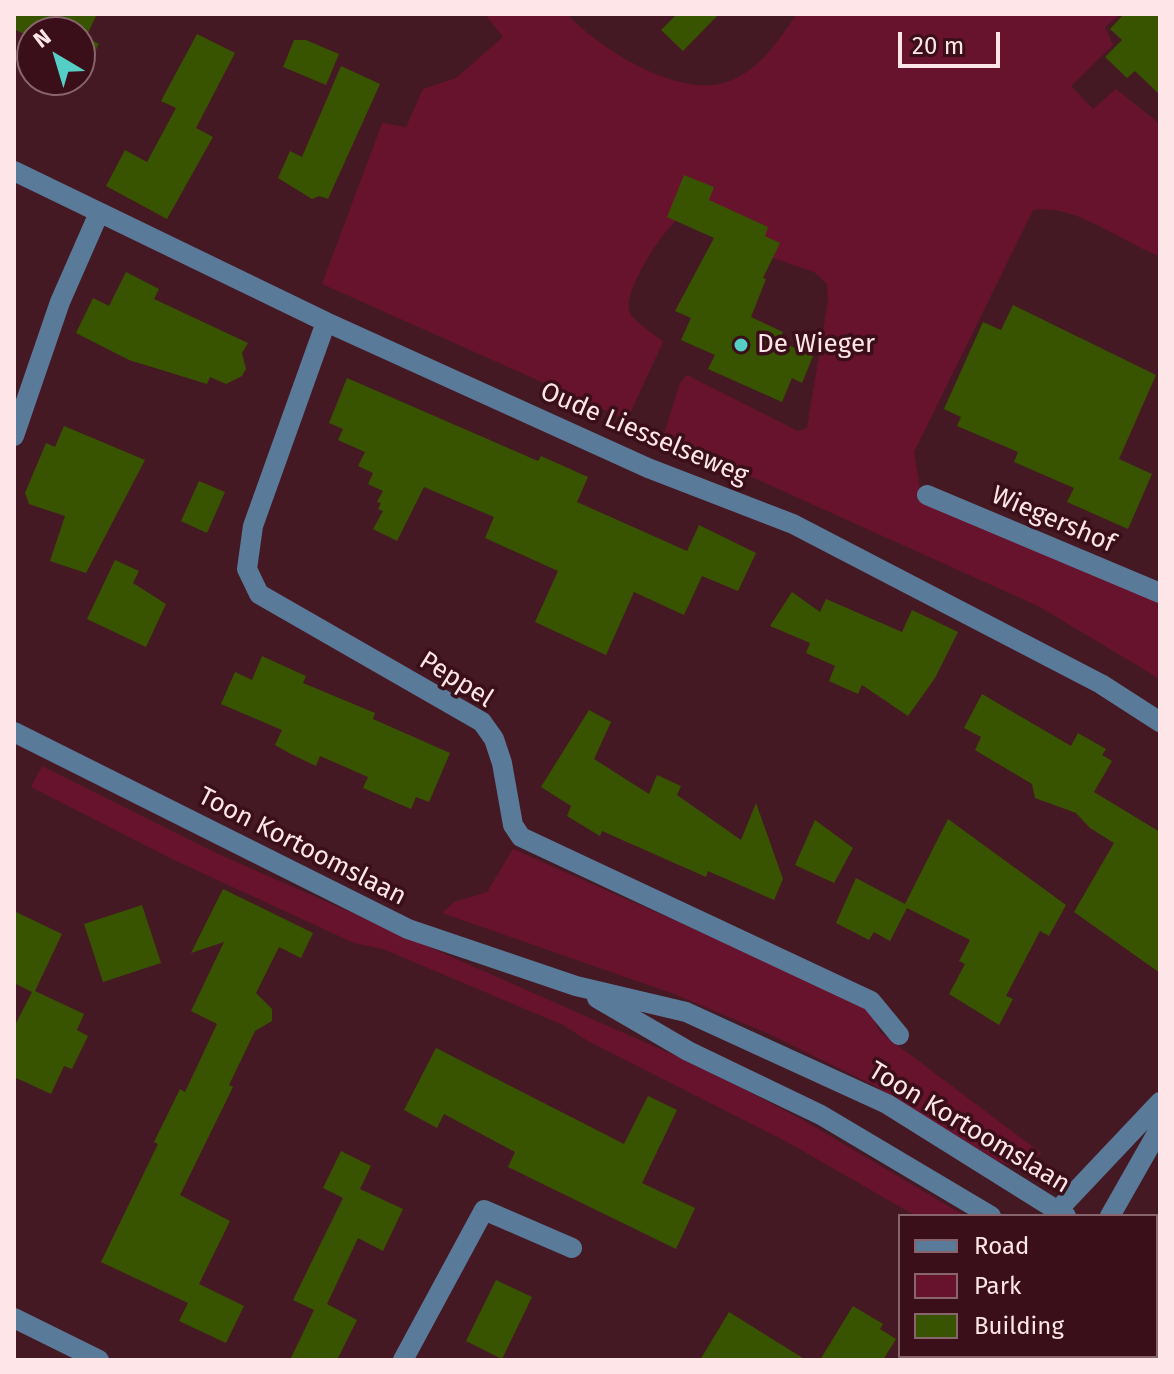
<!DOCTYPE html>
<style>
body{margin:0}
#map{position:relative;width:1174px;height:1374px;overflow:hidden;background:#451923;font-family:"Fira Sans",sans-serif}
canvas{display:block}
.frame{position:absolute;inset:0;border:16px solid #fee5e8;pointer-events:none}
.legend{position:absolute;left:898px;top:1214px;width:260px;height:144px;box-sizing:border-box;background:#3a0f1a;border:2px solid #88656c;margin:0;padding:10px 14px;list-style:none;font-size:24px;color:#fee5e8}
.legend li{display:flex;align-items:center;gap:16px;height:40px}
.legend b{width:40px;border:2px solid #88656c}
.north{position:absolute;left:16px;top:16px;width:80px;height:80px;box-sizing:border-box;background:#3a0f1a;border:2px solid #88656c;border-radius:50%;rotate:322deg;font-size:22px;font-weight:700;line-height:32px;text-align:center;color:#fee5e8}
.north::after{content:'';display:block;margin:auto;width:28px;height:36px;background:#55cec5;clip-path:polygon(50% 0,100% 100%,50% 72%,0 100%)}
.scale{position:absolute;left:898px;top:32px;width:102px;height:36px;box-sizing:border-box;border:4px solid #fee5e8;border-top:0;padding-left:10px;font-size:24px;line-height:28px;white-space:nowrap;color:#fee5e8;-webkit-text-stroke:6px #3a0f1a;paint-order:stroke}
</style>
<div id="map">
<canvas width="1174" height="1374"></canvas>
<div class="frame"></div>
<ul class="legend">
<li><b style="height:10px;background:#5a7a99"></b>Road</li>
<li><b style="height:22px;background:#68132d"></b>Park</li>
<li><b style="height:22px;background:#385400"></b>Building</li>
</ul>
<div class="north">N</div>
<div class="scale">20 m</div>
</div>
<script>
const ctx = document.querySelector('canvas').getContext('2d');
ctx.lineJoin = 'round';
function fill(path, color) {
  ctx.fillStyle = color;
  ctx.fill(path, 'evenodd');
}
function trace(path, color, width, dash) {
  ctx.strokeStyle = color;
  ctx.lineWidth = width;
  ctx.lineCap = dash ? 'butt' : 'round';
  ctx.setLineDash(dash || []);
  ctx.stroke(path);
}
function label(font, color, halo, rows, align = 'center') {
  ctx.font = font + ' "Fira Sans",sans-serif';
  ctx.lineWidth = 7;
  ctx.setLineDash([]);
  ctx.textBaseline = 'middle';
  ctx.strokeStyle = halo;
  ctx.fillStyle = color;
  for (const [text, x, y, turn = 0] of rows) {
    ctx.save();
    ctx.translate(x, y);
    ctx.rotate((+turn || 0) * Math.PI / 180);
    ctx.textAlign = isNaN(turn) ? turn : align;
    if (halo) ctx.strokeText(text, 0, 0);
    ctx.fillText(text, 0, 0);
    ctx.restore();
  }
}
const green = new Path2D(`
 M485,14H567C598,48 679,99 727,82C759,71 779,40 797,14H1120L1105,27L1113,45L1071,86L1093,109L1116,89L1160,124V256C1120,242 1076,203 1033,210L914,452L920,490L1160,597V679L1038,606L663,437L680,383L687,375L798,431L807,428L828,301L827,284L814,272L735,245L678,219C662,231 621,294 630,313C632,319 656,336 663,342L627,420L322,284L382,123L406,127L423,89L456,78L503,37Z
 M42,766L216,853L701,1067L803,1120L965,1216H916L789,1143L588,1041L563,1025L383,949L354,943L174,860L31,787Z
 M513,849L868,1006L880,1032L1041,1153L1023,1170L998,1161L875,1086L767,1033L674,994L442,913L454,902L487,892Z`);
const building = new Path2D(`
 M14,14H97L86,37L99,44L87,66L80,63V32H32V38L14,29Z
 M677,14H719L683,51L661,30Z
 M1124,14H1160V95L1135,71L1127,78L1105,57L1122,40L1110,29Z
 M197,34L235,53L196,128L213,137L167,219L106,186L125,150L147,162L176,108L161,101Z
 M294,40H306L339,54L326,85L283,67Z
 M341,66L380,84L328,199L319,196L312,199L278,178L290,151L302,157Z
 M684,175L714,187L709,200L768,227L765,236L780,243L763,278L766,279L751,317L783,332L779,341L813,356L802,383L792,378L782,402L708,369L715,355L681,340L691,318L675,311L714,238L667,217Z
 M126,272L159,289L154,299L248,343L242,353L246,369L242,376L226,384L210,377L207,384L129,360L76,333L93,298L109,306Z
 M1013,305L1156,375L1119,459L1152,474L1128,529L1067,502L1074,488L1014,462L1018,452L957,426L961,417L944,409L983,322L1001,330Z
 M347,378L538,461L541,456L588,477L577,502L687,551L699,525L756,553L738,591L702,576L684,615L634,592L606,655L535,622L558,571L485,538L494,517L424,487L397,541L373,529L383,511L378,509L381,503L377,502L383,491L368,484L373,473L358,466L365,452L338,440L343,429L329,423Z
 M64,426L145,460L86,573L50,561L65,516L29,504L25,493L46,443L55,447Z
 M199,481L225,492L207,533L181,521Z
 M115,560L139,571L133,583L166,604L146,647L87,619Z
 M792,592L820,612L826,599L902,632L912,610L958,632L935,678L908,716L862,685L858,694L829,681L835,666L806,653L810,643L770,626Z
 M262,656L306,676L303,683L375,713L373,719L450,753L429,802L416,797L411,809L363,788L368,777L320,756L316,766L291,754L275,745L282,730L221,704L235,672L252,680Z
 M982,694L1071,746L1078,733L1106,749L1102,755L1112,761L1094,792L1160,832V973L1074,912L1114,843L1090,828L1076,813L1035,798L1032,784L975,750L981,737L964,728Z
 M589,710L611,722L594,759L649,794L657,775L681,786L677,795L741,840L756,803L783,879L774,900L708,871L706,877L602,831L600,836L567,816L571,806L541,787Z
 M948,819L1066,905L1049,936L1040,931L1006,996L1013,999L999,1025L949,994L965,964L959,961L970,940L907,908L890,941L874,932L869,940L836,923L856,878L905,904Z
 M815,820L853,848L834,883L795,865Z
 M223,889L313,933L301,958L279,947L256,993L272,1009V1021L255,1031L229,1085L233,1087L180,1195L230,1221L199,1284L244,1306L226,1343L179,1321L188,1303L101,1262L158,1144L154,1142L180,1089L185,1092L217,1024L191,1011L224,942L191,953Z
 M142,905L161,963L103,982L84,924Z
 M14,911L62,934L35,991L84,1014L77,1030L88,1036L72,1069L64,1066L51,1094L14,1077V1027L32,992L14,983Z
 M436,1048L624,1144L648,1096L677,1110L642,1183L695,1208L676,1249L508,1167L515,1152L444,1114L437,1128L404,1110Z
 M341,1151L371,1166L360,1189L403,1209L383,1251L358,1238L327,1304L357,1320L337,1360H290L314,1310L293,1300L343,1198L323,1188Z
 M496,1280L532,1297L502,1359L466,1341Z
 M853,1306L883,1324L880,1329L896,1339L883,1360H820Z
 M729,1312L806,1360H700Z`);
const minor = new Path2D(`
 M14,171L326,322L648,468L793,524L1101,684L1160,722
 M326,322L253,526L247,569L259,594L482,722L494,739L502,763L513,825L521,837L871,1001L899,1035
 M14,436L60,302L99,213
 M927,495L1160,593
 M14,732L408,929L576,986L686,1012L887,1104L1066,1216
 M597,998L688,1051L821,1115L991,1216
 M1057,1216V1211L1160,1102
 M1110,1216L1160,1128
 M1156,1271L1160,1274
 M1156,1316L1160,1318
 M14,1318L99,1360
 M403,1360L484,1210L572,1248
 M976,1360L978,1356`);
const markers = [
 [741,345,8,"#55cec5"]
];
const poiNames = [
 ["De Wieger",757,345]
];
const streetNames = [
 ["Oude Liesselseweg",644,434,23],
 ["Wiegershof",1053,520,23],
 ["Peppel",456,680,32],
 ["Toon Kortoomslaan",302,847,27],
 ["Toon Kortoomslaan",969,1128,31]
];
fill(green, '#68132d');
fill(building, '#385400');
trace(minor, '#5a7a99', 20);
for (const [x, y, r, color] of markers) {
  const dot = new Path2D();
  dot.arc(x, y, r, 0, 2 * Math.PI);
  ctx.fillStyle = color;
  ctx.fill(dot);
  trace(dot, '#3a0f1a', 3);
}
label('26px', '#fee5e8', '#3a0f1a', poiNames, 'left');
label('26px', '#fee5e8', '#3a0f1a', streetNames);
</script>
